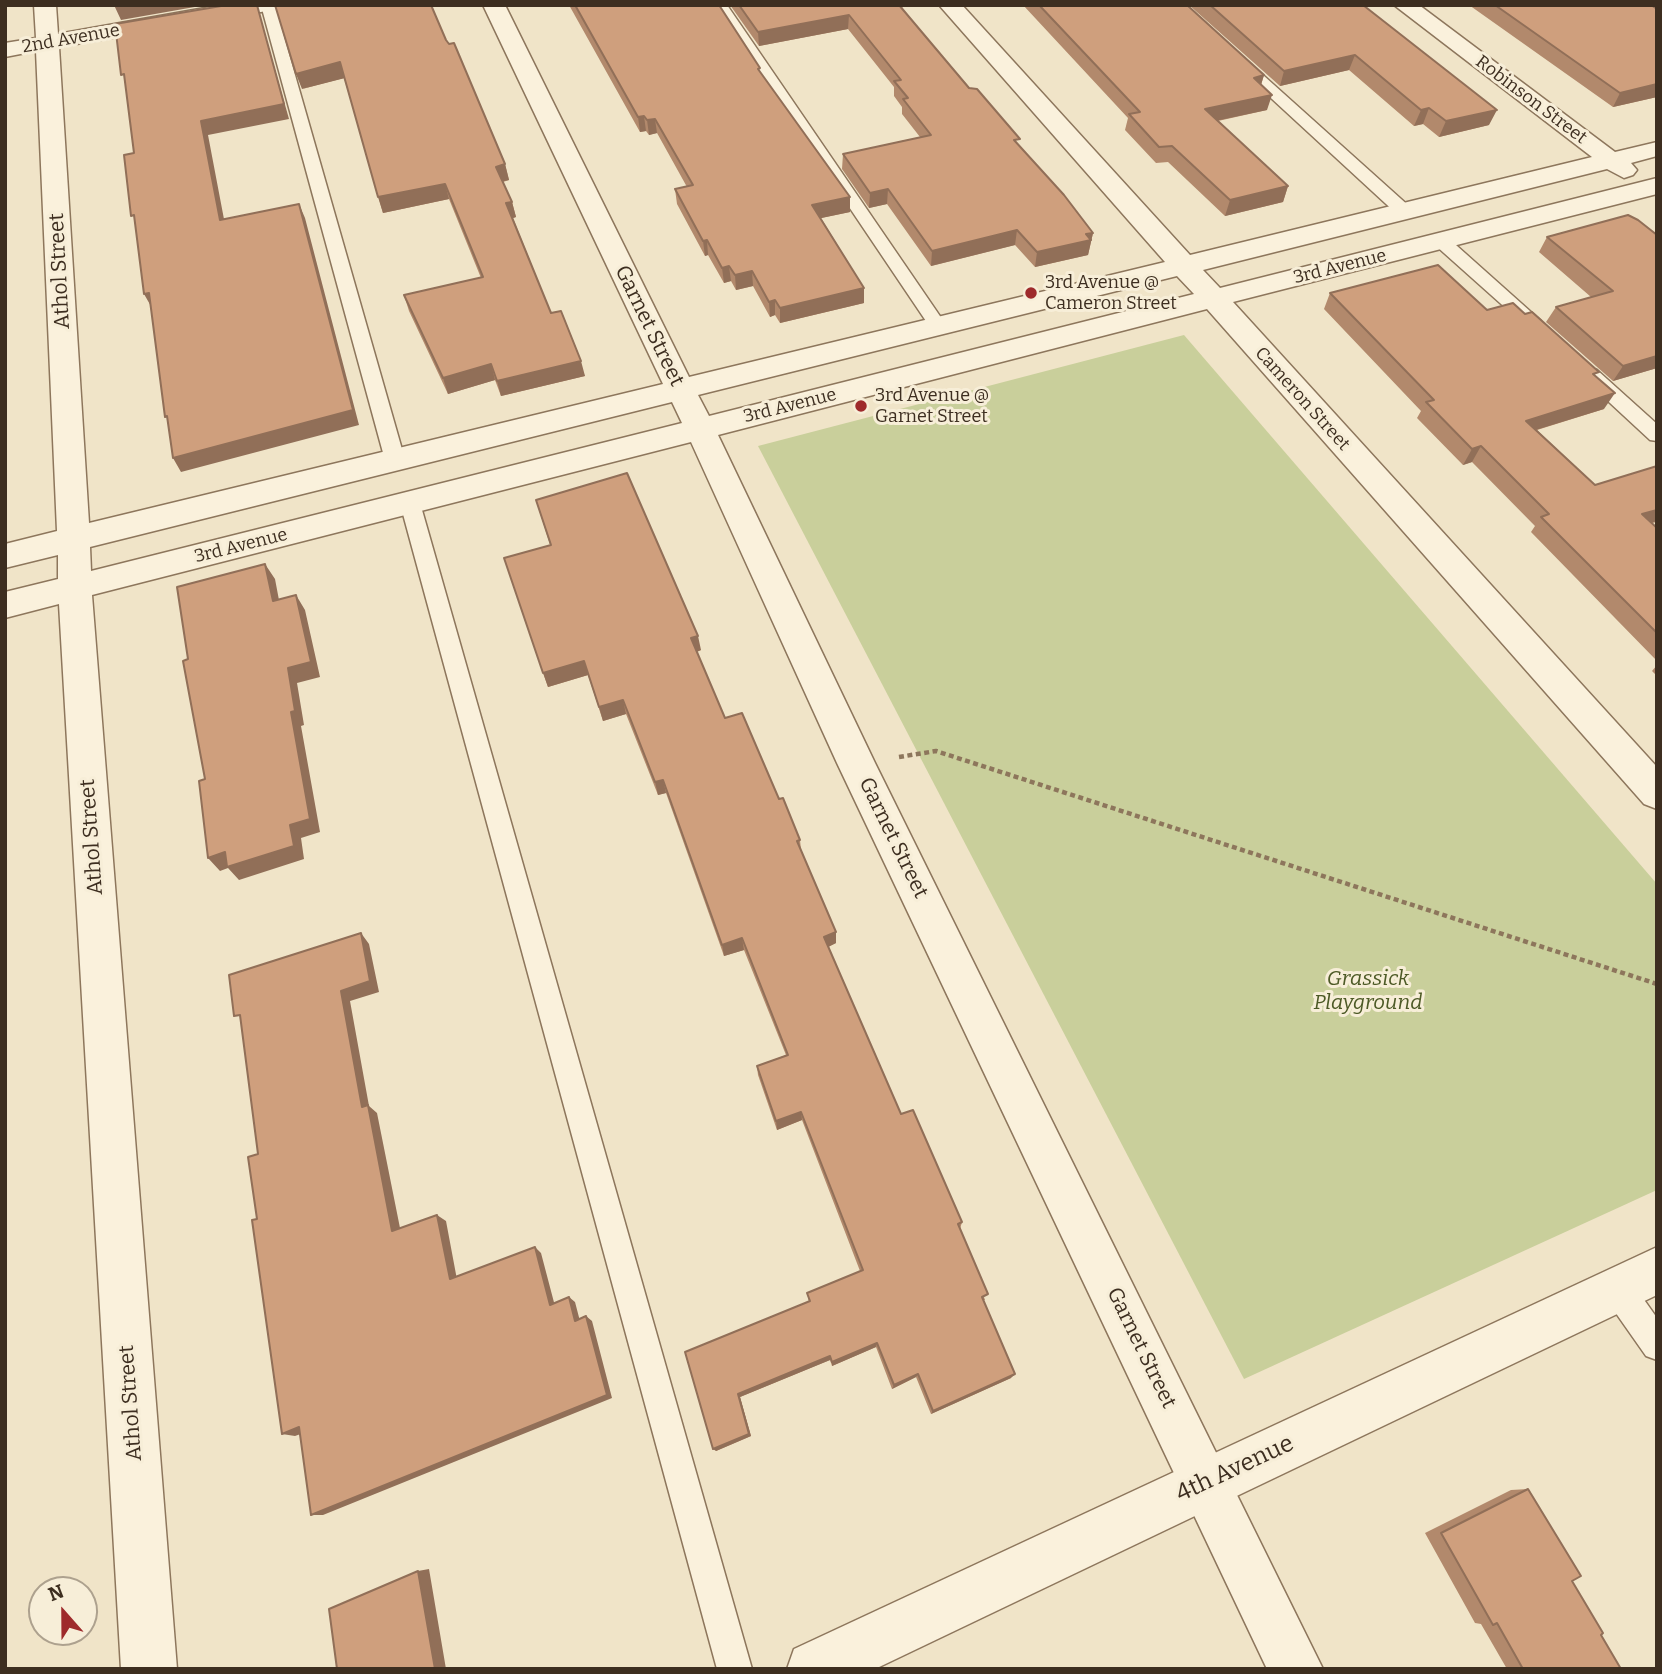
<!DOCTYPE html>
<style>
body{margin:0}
#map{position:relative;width:1662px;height:1674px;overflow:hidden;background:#f0e4c8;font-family:Bitter,serif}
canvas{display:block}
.frame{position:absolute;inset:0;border:7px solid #3d2e20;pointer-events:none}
.north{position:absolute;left:28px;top:1576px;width:70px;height:70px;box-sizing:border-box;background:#f7eed8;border:2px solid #ada18e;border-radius:50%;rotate:339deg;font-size:19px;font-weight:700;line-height:28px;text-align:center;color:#3d2e20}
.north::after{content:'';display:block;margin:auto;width:24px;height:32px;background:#9e2a2b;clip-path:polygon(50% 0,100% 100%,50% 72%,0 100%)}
</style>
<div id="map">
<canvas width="1662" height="1674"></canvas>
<div class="frame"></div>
<div class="north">N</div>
</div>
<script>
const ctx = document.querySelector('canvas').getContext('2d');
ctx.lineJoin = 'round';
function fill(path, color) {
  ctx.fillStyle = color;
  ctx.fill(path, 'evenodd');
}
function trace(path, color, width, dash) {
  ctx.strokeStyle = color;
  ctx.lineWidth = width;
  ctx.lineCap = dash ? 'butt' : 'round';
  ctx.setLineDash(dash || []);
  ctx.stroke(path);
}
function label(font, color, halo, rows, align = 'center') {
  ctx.font = font + ' Bitter,serif';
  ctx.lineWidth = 6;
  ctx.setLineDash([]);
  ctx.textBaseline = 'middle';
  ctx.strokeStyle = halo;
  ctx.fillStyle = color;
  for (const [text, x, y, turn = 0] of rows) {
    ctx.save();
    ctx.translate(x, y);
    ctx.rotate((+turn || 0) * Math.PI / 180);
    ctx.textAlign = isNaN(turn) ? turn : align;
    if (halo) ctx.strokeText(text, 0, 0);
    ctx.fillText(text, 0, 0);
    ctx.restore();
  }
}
const green = new Path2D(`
 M1184,335L1657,884V1190L1244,1379L758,446Z`);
const path = new Path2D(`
 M899,757L936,751L1657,984`);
const service = new Path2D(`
 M261,5H275L405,460L402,465H388L385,460Z
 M713,5H727L944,322L947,326L944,330H932Z
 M1239,57L1244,58L1410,207L1412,211L1410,215H1398L1234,64L1232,61Z
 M1441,236L1447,237L1540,320L1543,324L1540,328H1528L1435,245L1433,241Z
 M1590,368L1597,370L1657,424V441L1650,440L1583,378L1581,374Z
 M410,496L417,498L420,503L752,1669H717L400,503L403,498Z
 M1617,1273L1628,1277L1657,1318V1360L1646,1356L1606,1299L1602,1288L1606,1277Z`);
const minor = new Path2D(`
 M34,5H56L58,34L222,5H272L269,10L261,12L59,47L89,523L663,384L483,5H505L689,377L1165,262L939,5H962L1190,255L1592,157L1394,5H1419L1615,152L1657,142V156L1631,163L1637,170L1633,175L1624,178L1607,169L1203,270L1220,288L1657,178V194L1233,302L1657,767V809L1644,804L1207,309L718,435L875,763L1323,1669H1267L837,763L691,442L92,595L177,1669H121L59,604L5,618V592L58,579V555L5,568V544L57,531L36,51L5,57V43L36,38ZM1177,276L1194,294L709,416L698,395ZM672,402L682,423L91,571L90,547Z`);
const tertiary = new Path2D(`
 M1657,1247V1295L875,1669H787L794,1649Z`);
const wall = new Path2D(`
 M569,5H719L760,72L850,197V212L821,218L864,288V303L780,323L775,315L770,317L753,286L736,290L731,281L724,283L708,255L705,256L677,204L675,189L687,187L657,133L649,135L646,131L640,132Z
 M730,5H903L902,9L1019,145L1093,233L1088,255L1035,267L1015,245L931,266L887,204L869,208L842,169L843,154L920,137L902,114V107L894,96V87L848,29L759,46Z
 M1023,5H1187L1264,75L1261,85L1267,110L1218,121L1288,186L1283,202L1225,216L1168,162L1156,163L1125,130L1128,118Z
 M1189,5H1363L1489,125L1439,137L1423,124L1414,126L1349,70L1280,86Z
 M1469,5H1657V97L1613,107Z
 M446,40L505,164L509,180L503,182L512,202L516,217L513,218L551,313L585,376L501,396L495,380L448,394L409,311L404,295L481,278L449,199L383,213L344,78L302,89Z
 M1628,215L1657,368L1613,381L1546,322L1556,307L1591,297L1539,252L1547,237Z
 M1330,293L1487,310L1596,377L1604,409L1537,430L1595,485L1657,466V522L1652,523L1657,528V661L1531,532L1535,526L1472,462L1463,465L1417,418L1421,411L1324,309Z
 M536,500L701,650L697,652L725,718L779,799L800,840L801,850L836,932V943L828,947L901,1114L962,1222L960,1229L985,1300H983L1011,1378L931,1414L916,1377L892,1389L876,1347L832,1366L830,1360L740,1397L751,1436L716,1451L685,1352L809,1302L807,1293L860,1271L802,1120L777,1130L758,1075L757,1066L786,1055L744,950L724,956L666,793L658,795L626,714L603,721L588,675L548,687L504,558L550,545Z
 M1657,665V676L1652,671Z
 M1528,1489L1572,1581L1601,1635L1621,1669H1507L1481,1624L1475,1623L1425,1533L1511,1490Z`);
const shadedWall = new Path2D(`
 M114,5H206L121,20Z
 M257,5L289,119L208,135L227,235L220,220L201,121Z
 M849,15L848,29L759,46L758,32Z
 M1355,55L1349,70L1280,86L1284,71Z
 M340,62L345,78L302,89L296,74Z
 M1264,75L1259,91L1254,78Z
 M1657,84V97L1613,107L1620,93Z
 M1272,95L1267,110L1201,124L1205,109Z
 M1429,108L1423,124L1414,126L1421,110Z
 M1497,110L1489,125L1439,137L1446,121Z
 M644,116L646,131L640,132L638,117Z
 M655,119L657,133L649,135L647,120Z
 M505,164L509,180L500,182L496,167Z
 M445,184L449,199L383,213L378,197Z
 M1288,186L1283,202L1225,216L1230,200Z
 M888,189L887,204L869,208L870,193Z
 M850,197V212L812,220V205Z
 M512,202L516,217L510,219L506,203Z
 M299,204L305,218L359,425L181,472L173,458Z
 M1017,230L1015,245L931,266L932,251Z
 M1093,233L1088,255L1035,267L1037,252Z
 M707,240L708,255L705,256L703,241Z
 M729,266L731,281L724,283L722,268Z
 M752,271L753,286L736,290L735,275Z
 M864,288V303L780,323V308Z
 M149,293L152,308L144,294Z
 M775,300V315L770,317L769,302Z
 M1657,356V368L1613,381L1623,366Z
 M581,361L585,376L501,396L497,381Z
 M491,364L495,380L448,394L443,378Z
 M1615,393L1604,409L1516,436L1526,421Z
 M1481,446L1472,462L1463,465L1472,449Z
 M1657,510V521L1630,530L1642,514Z
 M265,564L275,579L282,616L273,601Z
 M296,595L305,610L320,677L297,683L304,725L301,726L320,832L301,838L304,859L239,880L228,868L220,871L208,858L290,825L288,668Z
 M698,636L701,650L693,653L691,638Z
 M584,661L588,675L548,687L543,673Z
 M623,700L626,714L603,721L599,707Z
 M663,780L666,793L658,795L655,782Z
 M836,932V943L824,949V937Z
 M361,933L369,944L379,992L350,1001L369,1106L377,1113L402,1238L392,1231L362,1107L341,991Z
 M742,938L744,950L724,956L722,945Z
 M801,1112L802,1120L777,1130L776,1121Z
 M437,1215L446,1221L458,1285L450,1279Z
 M535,1247L541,1253L556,1310L550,1305Z
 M569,1297L575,1302L581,1325L575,1321Z
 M586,1316L592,1321L612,1398L323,1515H311Z
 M877,1343L876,1347L832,1366V1362Z
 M830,1356V1360L740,1397L751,1436L716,1451L713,1449L738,1394Z
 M918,1374L916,1377L892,1389L894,1385Z
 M1015,1374L1011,1378L931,1414L933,1411Z
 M299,1427L312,1430L295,1436L282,1434Z
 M429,1569L446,1669H435L418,1571Z`);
const building = new Path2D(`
 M227,5H257L284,104L201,121L220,220L299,204L353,410L173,458L167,416L165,417L149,293L144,294L134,215L131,216L124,155L134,153L124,74L121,75L115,24Z
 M275,5H431L446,40L449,44L454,43L505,164L496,167L512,202L506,203L551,313L561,311L581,361L497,381L491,364L443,378L404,295L483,277L445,184L378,197L340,62L296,74Z
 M575,5H719L760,68L758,69L850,197L812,205L864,288L780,308L775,300L769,302L752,271L735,275L729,266L722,268L707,240L703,241L675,189L693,185L655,119L647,120L644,116L638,117Z
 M739,5H899L969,88L977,89L1020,139L1014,140L1064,195L1093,233L1086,234L1091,240L1037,252L1017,230L932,251L888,189L870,193L843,154L931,135L903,99L908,98L894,81L901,80L849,15L758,32Z
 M1039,5H1187L1264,75L1254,78L1272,95L1205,109L1288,186L1230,200L1172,146L1159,147L1129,114L1140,112Z
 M1210,5H1363L1497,110L1446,121L1429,108L1421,110L1355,55L1284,71Z
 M1495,5H1651L1657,9V84L1620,93Z
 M1628,215L1638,220L1657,235V356L1623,366L1556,307L1613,291L1547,237Z
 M1438,265L1487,310L1513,303L1525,314L1532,312L1599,372L1593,374L1615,393L1526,421L1595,485L1657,466V510L1642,514L1657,528V633L1541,517L1549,514L1481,446L1472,449L1426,402L1434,400L1330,293Z
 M627,473L698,636L691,638L725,718L742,713L779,799L783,798L800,840L797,841L836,932L824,937L901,1114L913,1110L962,1222L958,1224L988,1294L982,1297L1015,1374L933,1411L918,1374L894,1385L877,1343L832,1362L830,1356L738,1394L749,1434L713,1449L685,1352L810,1301L807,1293L863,1270L801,1112L776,1121L757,1066L788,1055L742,938L722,945L663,780L655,782L623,700L599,707L584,661L543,673L504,558L551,545L536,500Z
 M265,564L273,601L296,595L311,662L288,668L295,711L291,712L310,819L290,825L294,846L227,867L225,852L208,858L199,781L205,779L183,661L188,659L177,587Z
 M361,933L370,981L341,991L362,1107L368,1105L392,1231L437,1215L450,1279L535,1247L550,1305L569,1297L575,1321L586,1316L607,1395L311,1515L299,1427L282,1434L252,1220L257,1219L248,1157L258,1154L240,1015L234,1016L229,975Z
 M1528,1489L1581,1576L1572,1581L1603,1633L1601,1635L1621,1669H1523L1497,1623L1493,1625L1441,1533Z
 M418,1571L435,1669H337L329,1609Z`);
const markers = [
 [1031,293,7,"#9e2a2b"],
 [861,406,7,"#9e2a2b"]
];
const farStreetnames = [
 ["2nd Avenue",71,39,-10],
 ["Robinson Street",1531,100,37],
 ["3rd Avenue",1340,267,-14],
 ["Cameron Street",1302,399,48],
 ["3rd Avenue",790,406,-14],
 ["3rd Avenue",241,546,-14]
];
const farPoinames = [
 ["3rd Avenue @",1045,283],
 ["Cameron Street",1045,304],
 ["3rd Avenue @",875,396],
 ["Garnet Street",875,417]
];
const streetNames = [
 ["Athol Street",60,271,-93],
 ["Garnet Street",649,326,64],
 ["Athol Street",92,837,-94],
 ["Garnet Street",893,838,64],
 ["Garnet Street",1141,1348,64],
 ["Athol Street",131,1403,-94]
];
const parkNames = [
 ["Grassick",1368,979],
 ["Playground",1368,1003]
];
const nearStreetnames = [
 ["4th Avenue",1235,1469,-25]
];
fill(green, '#c9cf9b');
trace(service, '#8d765c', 3);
trace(minor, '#8d765c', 3);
trace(tertiary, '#8d765c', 3);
trace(path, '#8d765c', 4.5, [5, 3.5]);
fill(service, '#faf1dc');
fill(minor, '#faf1dc');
fill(tertiary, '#faf1dc');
fill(wall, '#b2896c');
fill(shadedWall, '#916f58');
fill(building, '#cf9f7d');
trace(building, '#916f58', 2);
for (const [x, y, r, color] of markers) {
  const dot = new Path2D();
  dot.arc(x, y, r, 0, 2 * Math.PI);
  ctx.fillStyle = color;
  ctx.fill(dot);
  trace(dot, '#f7eed8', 2.5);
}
label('18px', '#3d2e20', '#f7eed8', farStreetnames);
label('18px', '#3d2e20', '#f7eed8', farPoinames, 'left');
label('21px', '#3d2e20', '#f7eed8', streetNames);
label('italic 21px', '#4d5a26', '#f7eed8', parkNames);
label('24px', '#3d2e20', '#f7eed8', nearStreetnames);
</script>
